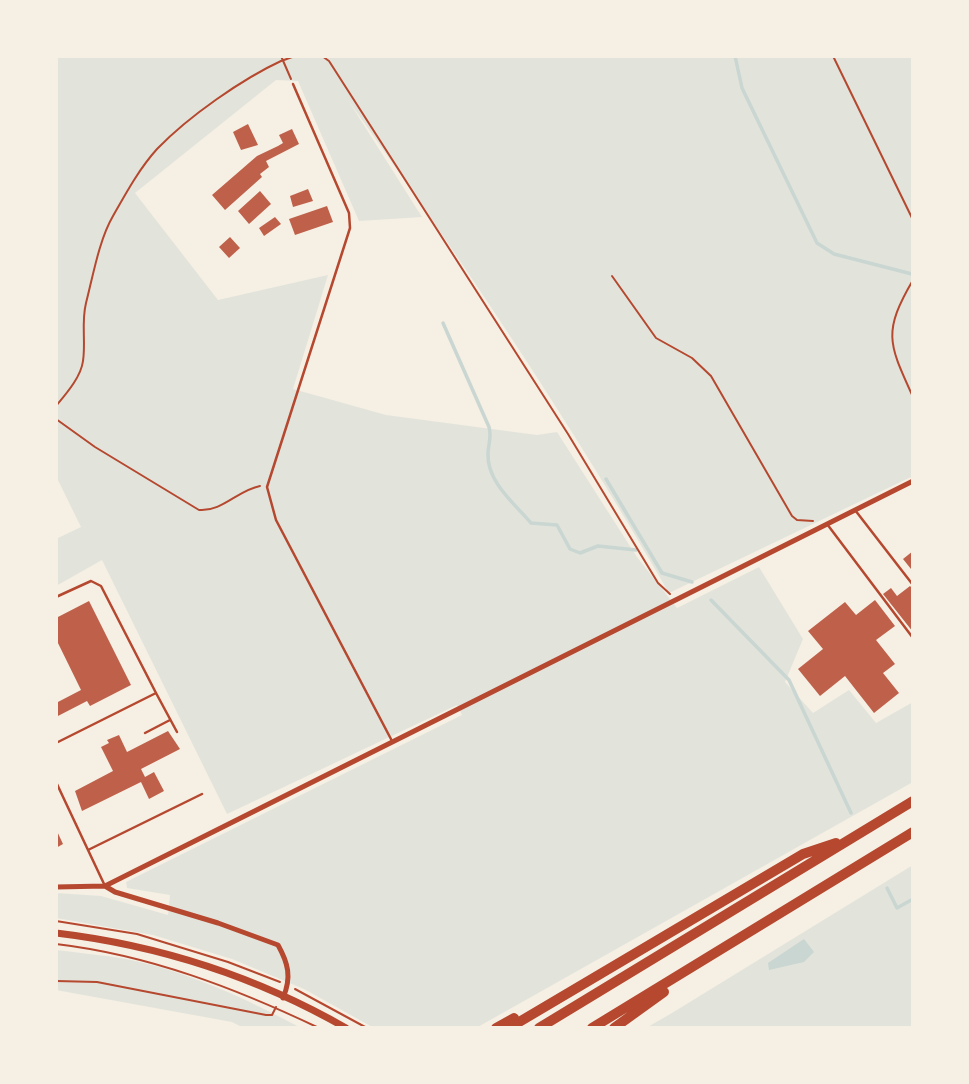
<!DOCTYPE html>
<style>
body{margin:0}
#map{position:relative;width:969px;height:1084px;overflow:hidden;background:#f6efe4;font-family:Mulish,sans-serif}
canvas{display:block}
.frame{position:absolute;inset:0;border:58px solid #f6efe4;pointer-events:none}
</style>
<div id="map">
<canvas width="969" height="1084"></canvas>
<div class="frame"></div>
</div>
<script>
const ctx = document.querySelector('canvas').getContext('2d');
ctx.lineJoin = 'round';
function fill(path, color) {
  ctx.fillStyle = color;
  ctx.fill(path, 'evenodd');
}
function trace(path, color, width, dash) {
  ctx.strokeStyle = color;
  ctx.lineWidth = width;
  ctx.lineCap = dash ? 'butt' : 'round';
  ctx.setLineDash(dash || []);
  ctx.stroke(path);
}
const green = new Path2D(`
 M56,56H913V476L669,593C571,423 462,260 348,100L422,217L359,221L298,81L276,80L135,193L218,300L328,275L293,389L386,415L537,435L557,432L637,557L677,608L759,567L803,639L785,682L813,713L849,690L876,723L913,702V782L476,1028H374L304,989L232,959L153,935L56,918V893L101,896L168,915L170,895L127,888L126,882L462,715L457,705L227,814L102,560L56,586V539L81,527L56,476Z
 M913,865V1028H646L672,1013Z
 M56,950C79,953 103,955 126,959C187,971 247,999 301,1028H244L232,1022L56,990Z`);
const water = new Path2D(`
 M804,939L814,952L804,962L769,970L768,963Z`);
const stream = new Path2D(`
 M735,56L742,88L817,243L834,254L912,274
 M443,323L489,427C492,438 488,444 488,454C487,482 514,503 531,523L557,525L570,549L580,553L598,546L636,550
 M606,479L662,573L692,582
 M711,600L789,680L851,813
 M887,888L897,908L913,899`);
const building = new Path2D(`
 M248,124L258,145L241,150L233,132Z
 M292,129L299,144L266,161L269,167L260,174L262,177L225,210L212,195L257,156L278,146L283,143L279,135Z
 M308,189L313,201L293,207L290,196Z
 M260,191L271,204L249,224L238,211Z
 M327,206L333,222L295,235L289,219Z
 M275,217L281,224L264,236L259,228Z
 M230,237L240,248L229,258L219,247Z
 M913,551V567L911,569L903,559Z
 M910,586L913,589V632L883,594L891,588L897,596Z
 M875,600L895,626L876,640L895,664L883,673L899,693L874,713L845,676L820,696L798,669L823,649L808,631L845,602L856,615Z
 M89,601L131,685L90,706L87,701L56,717V703L81,690L56,639V618Z
 M168,731L180,749L141,769L145,777L154,772L164,791L149,799L141,782L82,811L75,791L113,771L101,747L109,743L107,740L119,735L127,752Z
 M56,829L63,844L56,848Z`);
const path = new Path2D(`
 M281,56L291,79
 M322,56L329,61L568,434L658,583L670,594
 M833,56L913,220
 M284,60L295,56
 M612,276L656,338L692,358L711,376L792,516L797,520L813,521
 M913,280C882,333 889,344 913,397
 M56,406C66,394 81,377 83,361C86,341 81,323 86,303C93,276 99,240 113,216C126,193 139,169 157,149C189,116 242,79 283,60
 M56,419L95,447L199,510C222,512 238,490 260,486
 M56,921L137,934L228,962L280,982
 M56,944C149,955 235,988 319,1028
 M56,981L97,982L266,1015H272L276,1007
 M295,989L367,1028`);
const service = new Path2D(`
 M293,84L349,213L350,228L267,487L276,520L392,741
 M855,510L913,585
 M827,524L913,638
 M56,597L91,581L101,586L156,693
 M145,733L170,720
 M56,743L156,693L177,732
 M56,782L88,850
 M105,886L88,850L202,794`);
const minor = new Path2D(`
 M105,886L913,481
 M56,887L105,886L115,892L218,923L278,945C288,963 292,977 283,998`);
const secondary = new Path2D(`
 M56,933C157,945 257,977 346,1028`);
const motorway = new Path2D(`
 M496,1028L514,1018
 M509,1028L803,854L836,843
 M539,1028L913,801
 M592,1028L913,832
 M614,1028L664,992`);
fill(green, '#e2e4dc');
fill(water, '#c9d6d2');
trace(stream, '#c9d6d2', 3.5);
fill(building, '#bf614a');
trace(path, '#b5482f', 2);
trace(service, '#b5482f', 2.5);
trace(minor, '#b5482f', 5);
trace(secondary, '#b5482f', 7);
trace(motorway, '#b5482f', 10);
</script>
